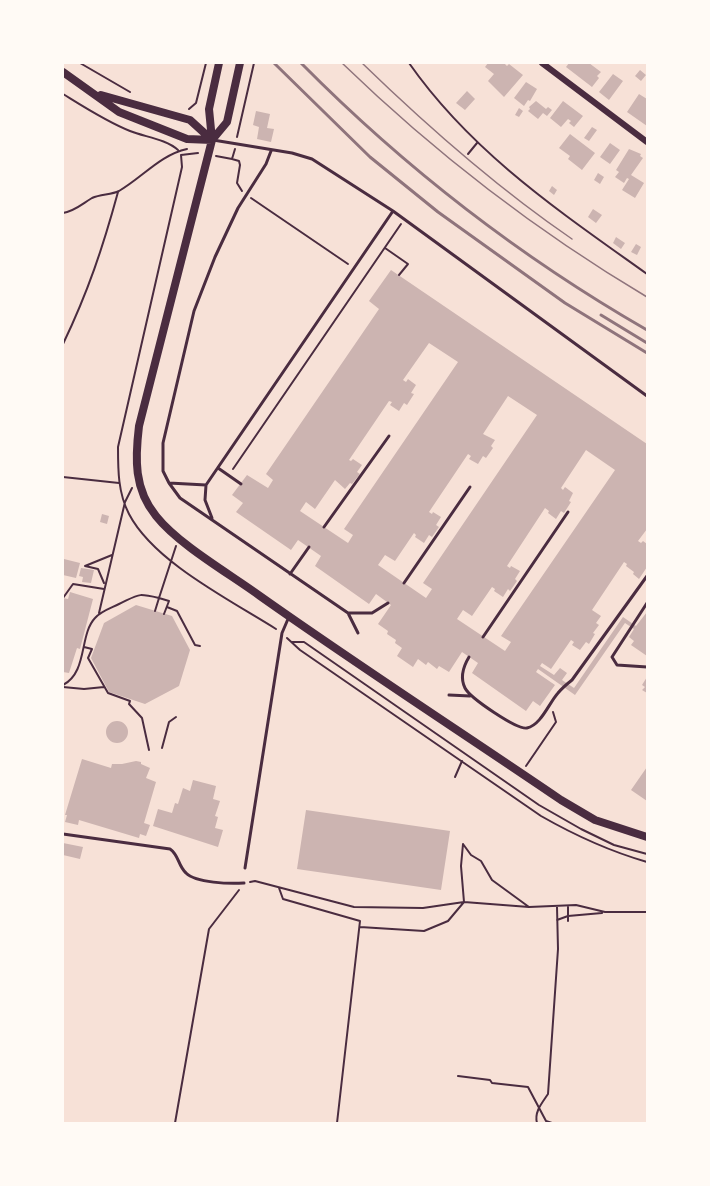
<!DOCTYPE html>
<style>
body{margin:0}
#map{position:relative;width:710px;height:1186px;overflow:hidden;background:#f7e1d7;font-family:Inter,sans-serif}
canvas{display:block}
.frame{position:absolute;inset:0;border:64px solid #fffaf5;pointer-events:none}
</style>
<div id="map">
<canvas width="710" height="1186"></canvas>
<div class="frame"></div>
</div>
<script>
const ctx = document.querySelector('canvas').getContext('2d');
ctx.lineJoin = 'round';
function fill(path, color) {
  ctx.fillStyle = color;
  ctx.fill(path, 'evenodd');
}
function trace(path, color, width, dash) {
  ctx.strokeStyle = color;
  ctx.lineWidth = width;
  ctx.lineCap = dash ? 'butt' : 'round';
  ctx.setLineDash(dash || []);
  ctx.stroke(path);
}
const building = new Path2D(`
 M488,63H504L507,66L509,64L523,75L504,97L488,81L494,74L485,67Z
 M569,63H589L601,72L597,76L599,78L592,87L566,67Z
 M640,70L646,75L641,81L635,76Z
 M613,74L623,81L609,100L599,92Z
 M526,82L537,89L530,101L528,100L524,106L514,98Z
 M467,91L475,99L465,110L456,103Z
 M639,94L647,99V126L627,112Z
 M536,101L546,109L548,107L552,110L547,116L543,113L538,119L528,111L530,109L529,107Z
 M563,101L583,116L574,127L569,123L571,121L568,119L561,127L550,118Z
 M519,108L523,111L519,117L515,115Z
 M256,111L270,114L267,128L274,129L271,142L257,139L259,127L253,125Z
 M592,127L597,130L589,141L584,138Z
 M570,134L595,153L582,170L568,159L570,156L559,148Z
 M610,143L620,150L610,164L600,157Z
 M629,149L641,154L640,156L643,158L631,175L644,183L635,198L622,190L629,179L627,178L624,183L615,177L619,172L616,170Z
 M598,173L604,177L600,184L594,180Z
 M552,186L557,190L554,195L549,191Z
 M593,209L602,215L596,223L588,217Z
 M616,237L625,243L621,249L613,243Z
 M636,244L641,247L637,255L631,252Z
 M391,270L647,444V529L638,541L641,543L643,541L647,544V567L639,579L633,574L634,572L626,566L627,564L624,562L592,610L601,616L596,623L599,625L593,633L595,634L589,644L586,642L580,650L572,645L574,642L571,640L551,669L542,663L540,666L554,675L560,668L567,673L562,680L574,688L623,617L636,626L647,612V656L631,645L634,641L629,637L634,629L625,623L575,695L538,669L536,672L555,685L540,706L533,701L526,711L472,673L478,663L462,652L449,672L439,666L437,669L428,662L426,665L418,659L413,667L397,656L402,648L395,643L396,640L387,634L388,631L378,624L391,605L376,594L369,604L315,566L321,556L298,540L291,550L236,512L243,503L232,495L247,475L268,488L273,480L266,474L379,309L369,301ZM429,343L458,362L344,529L353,535L348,543L300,511L306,502L315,509L335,480L345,489L350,483L352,484L360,474L357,472L362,465L353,459L351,461L349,460L389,401L392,402L390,405L399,411L404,403L407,405L414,394L411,393L416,385L408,379L406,382L403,380ZM508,396L537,415L423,583L432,589L426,598L378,565L385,555L395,561L414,533L416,535L415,537L424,543L429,535L432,537L439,527L436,525L441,517L433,512L432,514L429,512L468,454L471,456L469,459L478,464L483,456L486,458L493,448L491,446L495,440L483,434ZM586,450L615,470L501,636L511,642L505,651L457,619L463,610L472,616L492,587L495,589L494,591L503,597L508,589L510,591L517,581L515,579L520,571L511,566L510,568L507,566L545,508L549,511L548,513L556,519L561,511L564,513L571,502L569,501L573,493L565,487L563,490L561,488Z
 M102,514L109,516L107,524L100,522Z
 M64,559L80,563L76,578L63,575Z
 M81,568L94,570L91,583L82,582L83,577L79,576Z
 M70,592L93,599L80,649L77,648L69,673L63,672V598L68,599Z
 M136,605L172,616L190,650L179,686L145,704L109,692L91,658L104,623Z
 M647,677V693L642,690L645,687L642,685Z
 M106 732a11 11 0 1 1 22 0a11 11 0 1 1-22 0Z
 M82,759L111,768L112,764H122L136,761L141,762V764L150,768L146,778L156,782L144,823L150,825L146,836L140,834L139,838L79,820L78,825L65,822L67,815H65Z
 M647,767V801L631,790Z
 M193,780L216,786L213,799L220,801L215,816L218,817L215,828L223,830L218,847L153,826L158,809L172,813L175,803L178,804L183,788L190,791Z
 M306,810L450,831L441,890L297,869Z
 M63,843L83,847L80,859L63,855Z`);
const path = new Path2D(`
 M80,63L130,92
 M409,63C472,153 559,211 647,274
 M63,94C84,107 107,122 130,131C145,137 166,139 178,150
 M189,109L196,103L206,63
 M237,137L254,63
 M198,153L181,155L182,167L118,447C118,470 118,493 129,514C154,562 230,600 276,629
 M468,154L477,143
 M216,156L232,159L235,149
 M232,159L239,161L240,165L237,183L242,191
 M251,198L348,264
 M63,213C75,211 82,204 92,198C101,194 111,195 119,191C143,177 160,155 187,149
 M385,248L408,264L399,275
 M63,344C88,292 103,247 118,192
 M233,469L401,224
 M63,477L119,483
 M104,583L98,569L85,566L112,555
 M63,598L73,584L104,589
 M167,607L177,611L195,645L200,646
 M99,613L125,502L132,488
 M164,614L169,601L159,598L176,546
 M287,638L300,650L541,816C576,836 609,851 647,862
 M292,642H304L539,805L581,829L614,845L647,854
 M84,647L92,649L88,658L108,693L130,701L129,704L142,718L149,750
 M63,685C88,672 79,635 95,618C101,611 111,608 119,604C140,594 137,593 159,598L155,611
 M63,687L84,689L104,687
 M162,748L169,722L176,717
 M526,766L556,722L553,712
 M455,777L462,761
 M463,844L471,855L481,861L492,880L529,907
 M250,882L255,881L354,907L423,908L464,902L529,907L576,905L605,912H647
 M279,888L283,899L360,921L337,1123
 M557,920L568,916L602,913
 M568,921V906
 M360,927L424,931L448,921L464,902L461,866L463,844
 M458,1076L490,1080L492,1083L528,1087L546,1121L552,1123
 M175,1123L209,929L239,890
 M537,1123C534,1112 542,1103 548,1094L558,949L557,907`);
const service = new Path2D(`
 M213,140L292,153L312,159L393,211L647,396
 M271,151L266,164L238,208L215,257L194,311L163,443V471L169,483L206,485L393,211
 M218,468L241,484
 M169,483L180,498L348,613L358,633
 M206,485L205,500L212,518
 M324,527L389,436
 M290,574L309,547
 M404,583L470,487
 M647,603L612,657L617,665L647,667
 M348,613H372L388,603
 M483,637L568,512
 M469,657C463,667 460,678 465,688C470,698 517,730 527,728C541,725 549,703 558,693C562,688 567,684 572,680L647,576
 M449,695L470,696
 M63,834L170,849C179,855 178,866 186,873C196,883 230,884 244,883
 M245,868L282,633L288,619`);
const minor = new Path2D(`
 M542,63L647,142`);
const tertiary = new Path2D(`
 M219,63L209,109L212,140L139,426C135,459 134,489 156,516C179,545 230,574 260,596C359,666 461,732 561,800L595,820L647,837
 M63,72L119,112L187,139L212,140
 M101,95L190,120L212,140
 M212,140L227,122L240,63`);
const tram = new Path2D(`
 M342,63C435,153 536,231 647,297
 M362,63C428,127 496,187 572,239`);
const rail = new Path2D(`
 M274,63L370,157L438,212L565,303L647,353
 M301,63C404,167 520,257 647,330
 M601,315L647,343`);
fill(building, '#ccb4b1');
trace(path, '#4a2c40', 2);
trace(service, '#4a2c40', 3);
trace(minor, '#4a2c40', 6);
trace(tertiary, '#4a2c40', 8);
trace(tram, '#8f747c', 1.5);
trace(rail, '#8f747c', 3);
</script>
